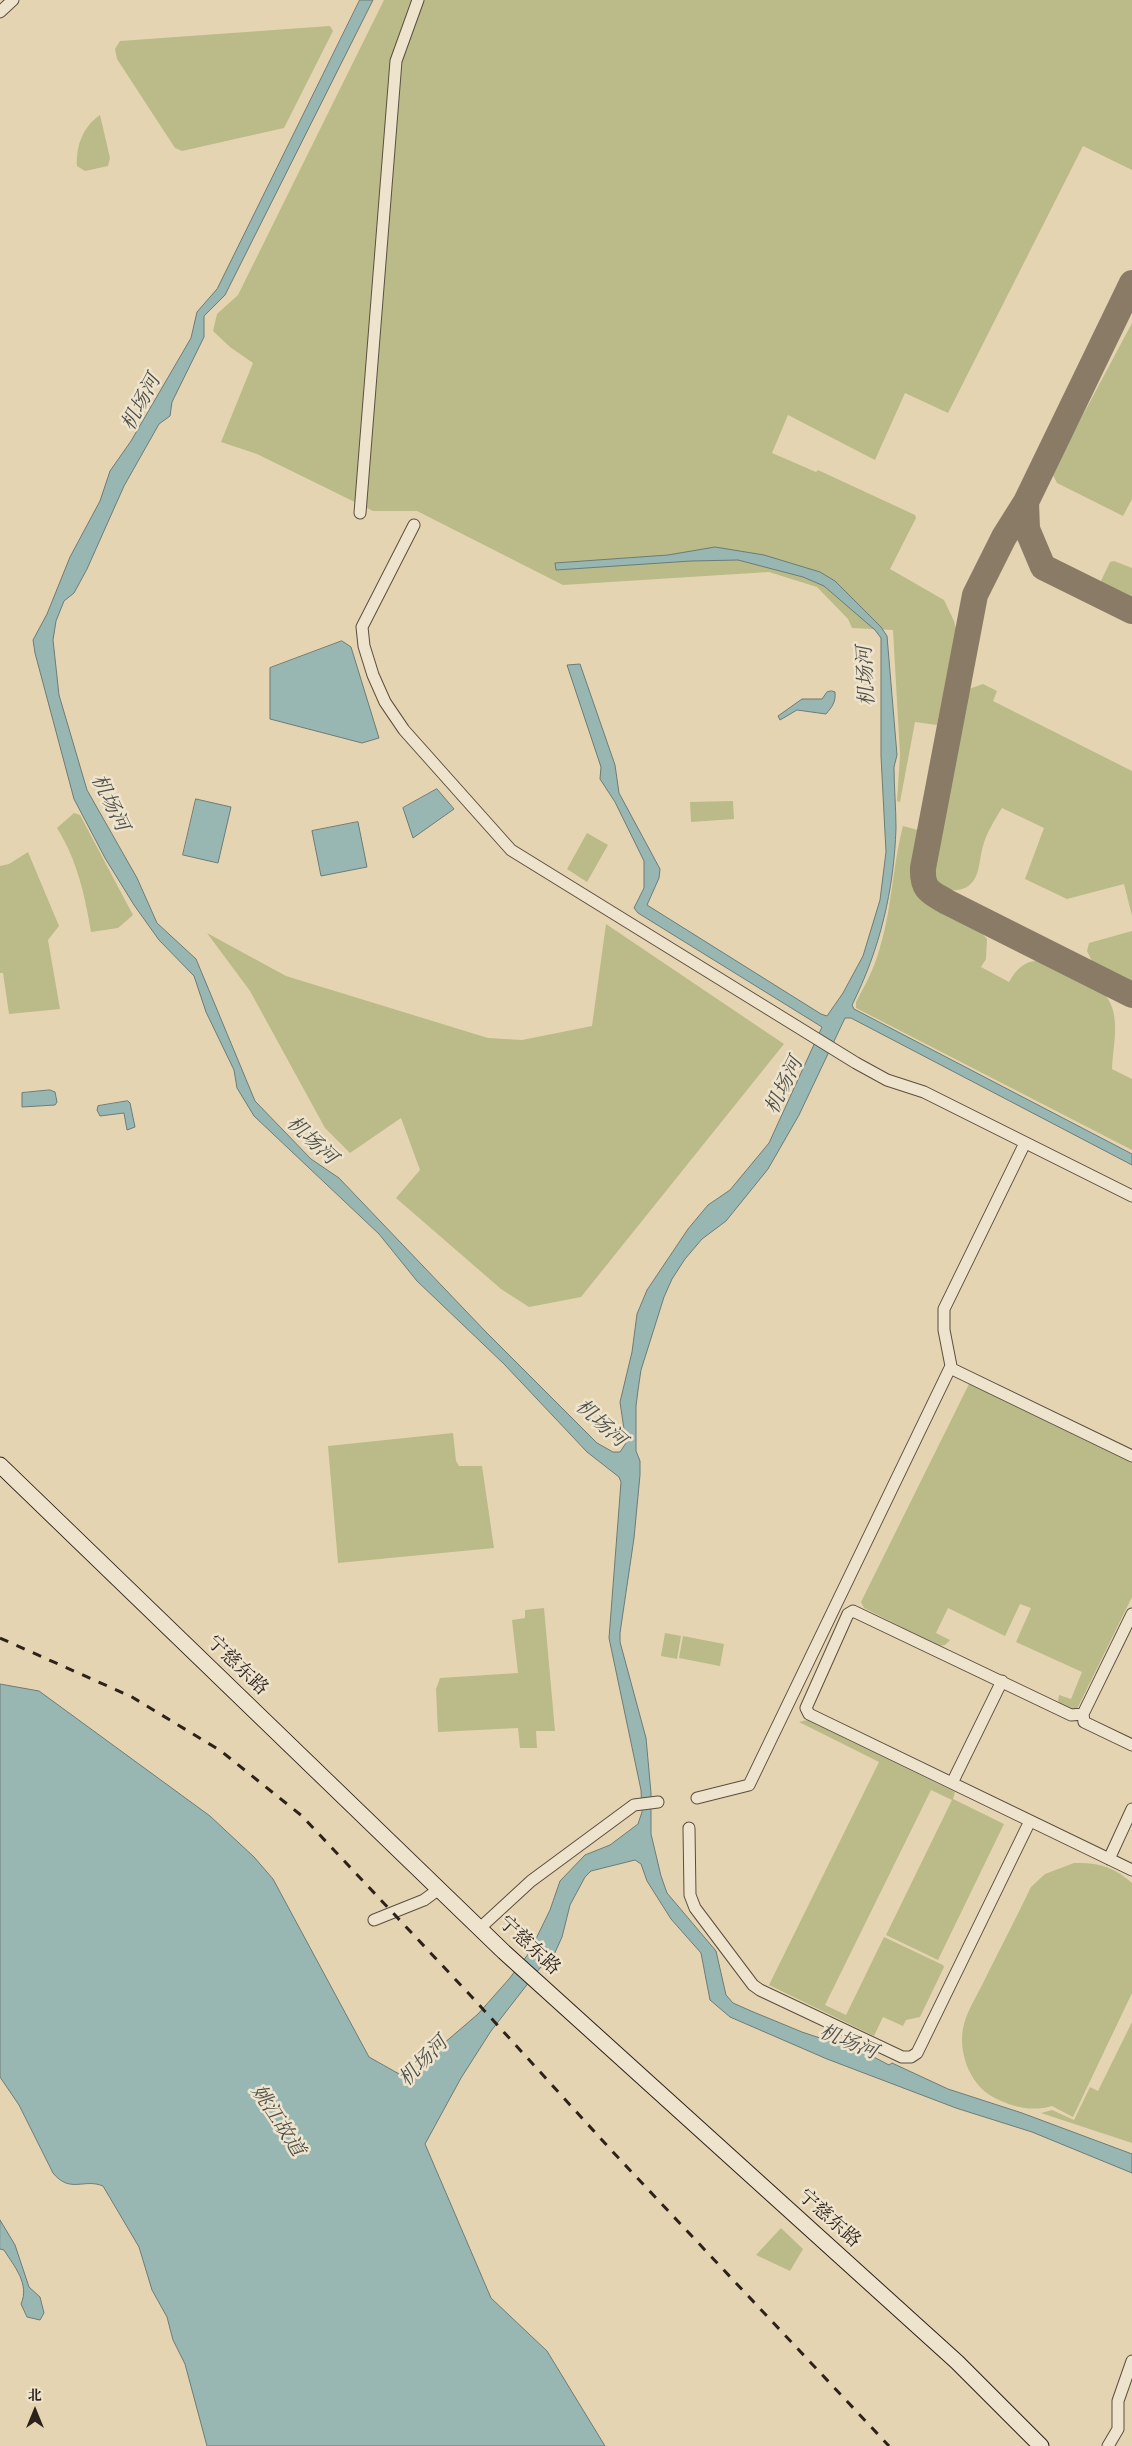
<!DOCTYPE html>
<meta charset="utf-8">
<style>
body{margin:0}
#map{position:relative;width:1132px;height:2446px;overflow:hidden;background:#e5d4b1;font-family:"IM FELL French Canon","Noto Serif SC",serif}
canvas{display:block}
.north{position:absolute;left:10px;top:2386px;width:50px;height:50px;-webkit-text-stroke:4px #eee3cc;paint-order:stroke;rotate:0deg;font-size:14px;font-weight:700;line-height:20px;text-align:center;color:#2d221b}
.north::after{content:'';display:block;margin:auto;width:18px;height:22px;background:#2d221b;clip-path:polygon(50% 0,100% 100%,50% 72%,0 100%)}
</style>
<div id="map">
<canvas width="1132" height="2446"></canvas>
<div class="north">北</div>
</div>
<script>
const ctx = document.querySelector('canvas').getContext('2d');
ctx.lineJoin = 'round';
function fill(path, color) {
  ctx.fillStyle = color;
  ctx.fill(path, 'evenodd');
}
function trace(path, color, width, dash) {
  ctx.strokeStyle = color;
  ctx.lineWidth = width;
  ctx.lineCap = dash ? 'butt' : 'round';
  ctx.setLineDash(dash || []);
  ctx.stroke(path);
}
function label(font, color, halo, rows, align = 'center') {
  ctx.font = font + ' "IM FELL French Canon","Noto Serif SC",serif';
  ctx.lineWidth = 5;
  ctx.setLineDash([]);
  ctx.textBaseline = 'middle';
  ctx.strokeStyle = halo;
  ctx.fillStyle = color;
  for (const [text, x, y, turn = 0] of rows) {
    ctx.save();
    ctx.translate(x, y);
    ctx.rotate((+turn || 0) * Math.PI / 180);
    ctx.textAlign = isNaN(turn) ? turn : align;
    if (halo) ctx.strokeText(text, 0, 0);
    ctx.fillText(text, 0, 0);
    ctx.restore();
  }
}
const green = new Path2D(`
 M384,0H1132V170L1083,146L948,413L905,393L875,460L788,415L772,453L816,472L818,470L915,515L916,518L890,569L944,600L954,621L956,629L937,725L915,722L900,802L897,801L900,755L893,630L852,628L848,619L817,587L769,572L563,585L417,511H373L257,454L221,442L253,363L230,347L213,331L217,314L238,295Z
 M330,26L333,31L284,128L182,151L175,148L117,59L115,49L120,41Z
 M100,115L110,158L108,166L85,171L77,166C76,145 83,127 100,115Z
 M1132,323V499L1123,516L1057,483L1052,473Z
 M1114,561L1132,568V599L1100,583L1110,562Z
 M983,684L997,691L993,701L1132,771V916L1124,884L1067,899L1025,879L1044,828L1002,808C995,819 986,834 983,846C978,863 981,886 958,890C951,891 945,890 940,885C933,879 931,874 932,865L965,696L969,689Z
 M733,801L734,819L691,822L690,802Z
 M74,813L80,815L133,915L118,928L91,932C85,895 77,860 57,828Z
 M903,826L918,830C914,860 903,889 934,907C942,912 951,915 959,919C970,925 979,929 987,939L986,959L981,967L1009,982C1017,968 1026,959 1043,961L1101,991C1123,1010 1113,1043 1112,1069L1132,1079V1150L856,1008V1002C864,987 873,971 878,954C892,912 892,868 903,826Z
 M587,833L608,845L587,882L567,869Z
 M28,852L59,926L48,940L60,1009L9,1014L3,973H0V866L9,864Z
 M606,924L784,1044L581,1297L529,1307L501,1289L396,1198L420,1170L401,1118L350,1153L325,1128L250,991L207,933L286,976L488,1038L522,1040L592,1026Z
 M1132,931V982L1093,963L1087,951L1089,943Z
 M969,1384L1132,1463V1597L1077,1709C1068,1711 1063,1708 1058,1701L1059,1695L1071,1699L1082,1672L1016,1642L1031,1608L1020,1604L1005,1636L948,1608L936,1633L950,1640L945,1645L939,1646L864,1608L861,1602Z
 M453,1433L456,1461L459,1466H482L494,1548L338,1563L328,1446Z
 M544,1608L555,1731H536L537,1748H520L518,1728L438,1732L436,1689L440,1678L518,1673L512,1620L525,1618V1610Z
 M665,1633L681,1636L677,1659L661,1656Z
 M683,1636L724,1644L720,1666L679,1658Z
 M807,1720L955,1792L953,1799L1004,1824L938,1960L886,1935L952,1800L931,1790L825,2005L846,2015L884,1937L943,1965L944,1967L920,2017L906,2020L903,2026L883,2017L874,2036L769,1985L879,1762L799,1722Z
 M1074,1863C1098,1862 1114,1867 1132,1883V1993L1073,2117L1052,2106C1031,2112 1012,2107 993,2097C969,2084 957,2050 964,2024C968,2009 978,1994 985,1979C1000,1949 1016,1918 1031,1887L1045,1874Z
 M1132,2022V2143L1041,2113L1052,2110L1074,2120L1090,2087L1098,2091Z
 M781,2228L803,2249L790,2271L756,2255Z`);
const water = new Path2D(`
 M360,0H373L225,295L204,316V337L172,402L170,416L159,424L124,486L87,569L74,593L64,601L56,621L53,640L59,695L87,790L137,878L157,923L196,959L255,1101L311,1159L339,1178L485,1331L597,1443L613,1452H620L626,1443L620,1402L632,1352L637,1314L647,1290L688,1229L708,1205L730,1190L769,1143L822,1027L638,913L634,908L644,888V861L615,802L600,779L601,767L567,665L580,664L615,765L619,793L660,869L659,878L647,905L821,1014L827,1016L843,993L863,956L880,900L886,852L881,756V638L875,630L824,586L803,577L738,560L691,561L556,570L555,563L668,555L715,547L764,555L820,572L835,581L881,627L887,636L897,755L894,767C894,787 896,808 896,828C894,890 880,949 852,1005L854,1009L1132,1154V1165L851,1018H845L799,1115L768,1169L726,1221L702,1239L685,1259L672,1279L664,1297L641,1370L638,1390L636,1406V1451L640,1461V1475L634,1538L620,1633V1642L646,1738L651,1793V1834L661,1876L667,1893L716,1951L726,1995L733,2003L751,2011L802,2032L868,2054L889,2065L892,2063L948,2089L1022,2113L1132,2154V2173L1032,2132L956,2108L827,2059L730,2017L710,2000L701,1953L671,1919L647,1881L641,1864L635,1860L591,1871L585,1877L570,1905L562,1937L553,1957L540,1968L491,2031L461,2078L425,2144L491,2298L547,2351L605,2446H207L185,2364L173,2340L167,2317L152,2290L139,2247L103,2186C84,2178 70,2194 53,2173L19,2105L0,2077V1684L39,1691L210,1816L254,1857L273,1879L369,2057L408,2079L443,2044L478,2014L509,1979L529,1953L550,1910L560,1881L585,1855L610,1845L638,1824L642,1812L641,1790L609,1638L621,1482L619,1477L587,1452L504,1364L417,1281L379,1234L254,1116L237,1088L234,1070L206,1012L194,976L159,940L134,905L105,858L74,799L35,653L33,640L47,614L70,557L100,501L110,471L131,441L191,338L197,312L217,289Z
 M342,641L351,647L379,738L362,743L270,719V668Z
 M832,691L835,692C836,702 832,707 826,714L797,710L780,720L778,716L802,699H822L827,692Z
 M437,789L454,809L413,838L403,808Z
 M196,799L231,807L218,863L183,855Z
 M358,822L367,867L321,876L312,831Z
 M50,1090L55,1092L57,1102L55,1105L22,1107V1093Z
 M128,1101L130,1103L135,1127L127,1130L124,1113L100,1116L97,1110L98,1106Z
 M0,2220L15,2245L29,2287L40,2297L44,2313L40,2320L27,2317L21,2304C30,2284 14,2266 4,2250L0,2249Z`);
const taxiway = new Path2D(`
 M1132,283L1026,502L1027,529L1043,567L1132,611
 M1026,502L1004,537L975,595L923,868C922,890 930,892 947,902L1132,995`);
const minor = new Path2D(`
 M0,12L13,0
 M360,513L396,61L418,0
 M414,525L362,627L364,646L373,675L385,702L404,730L511,850L856,1063L887,1080L924,1092L1132,1196
 M950,1368L1132,1456
 M1132,1614L1083,1714L1084,1722L1132,1745
 M1083,1714L1071,1715L853,1611L848,1614L806,1708L809,1714L1132,1870
 M952,1783L1002,1681
 M697,1798L749,1785L951,1366L944,1330V1309L1025,1143
 M689,1828L690,1895L695,1908L753,1985L760,1990L902,2057H911L917,2053L1030,1821
 M1109,1859L1132,1809
 M374,1920L424,1900L439,1889
 M480,1928L531,1881L634,1805L658,1802
 M1108,2446L1118,2429V2401L1132,2361`);
const secondary = new Path2D(`
 M0,1465L504,1952L957,2362L1041,2446`);
const rail = new Path2D(`
 M0,1638L132,1697L221,1751L302,1816L471,1996L612,2151L889,2446`);
const streetNames = [
 ["宁慈东路",237,1666,44],
 ["宁慈东路",529,1946,43],
 ["宁慈东路",829,2219,42]
];
const waterNames = [
 ["机场河",142,403,-62],
 ["机场河",867,676,-93],
 ["机场河",109,803,64],
 ["机场河",785,1086,-64],
 ["机场河",311,1141,43],
 ["机场河",600,1424,42],
 ["机场河",848,2043,22],
 ["机场河",424,2062,-46],
 ["姚江故道",277,2121,57]
];
fill(green, '#babb88');
fill(water, '#98b7b3');
trace(water, '#6d7b76', 1);
trace(taxiway, '#897b66', 26);
trace(minor, '#5b4e40', 13);
trace(secondary, '#2d221b', 17);
trace(minor, '#eee3cc', 11);
trace(secondary, '#eee3cc', 15);
trace(rail, '#2d221b', 3, [9, 9]);
label('19px', '#2d221b', '#eee3cc', streetNames);
label('italic 20px', '#4d4f49', '#eee3cc', waterNames);
</script>
